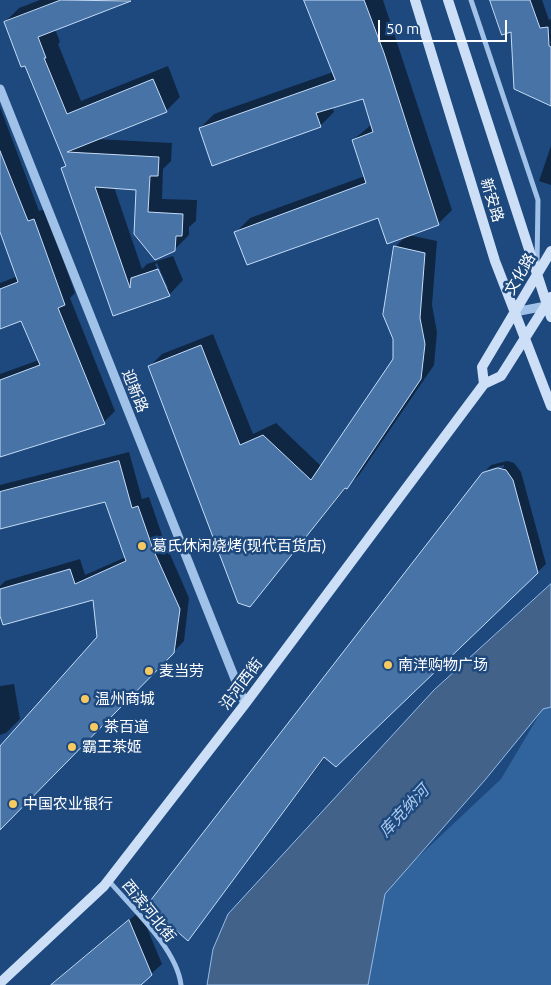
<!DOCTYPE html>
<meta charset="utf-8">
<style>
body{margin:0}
#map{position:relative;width:551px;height:985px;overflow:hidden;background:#1e497e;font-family:Ubuntu,sans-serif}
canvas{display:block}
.scale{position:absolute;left:378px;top:20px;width:129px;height:22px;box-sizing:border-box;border:2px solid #fff;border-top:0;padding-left:6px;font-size:15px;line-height:18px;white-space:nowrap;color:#fff;-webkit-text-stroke:4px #1e497e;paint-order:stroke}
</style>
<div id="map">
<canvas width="551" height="985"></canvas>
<div class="scale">50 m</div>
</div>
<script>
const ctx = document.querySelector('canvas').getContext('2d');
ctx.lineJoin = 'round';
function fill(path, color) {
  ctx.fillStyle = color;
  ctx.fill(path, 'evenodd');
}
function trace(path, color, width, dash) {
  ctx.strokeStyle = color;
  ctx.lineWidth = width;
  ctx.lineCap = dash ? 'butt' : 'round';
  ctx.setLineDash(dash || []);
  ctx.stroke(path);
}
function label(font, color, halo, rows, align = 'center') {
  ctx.font = font + ' Ubuntu,"Noto Sans SC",sans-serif';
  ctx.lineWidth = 5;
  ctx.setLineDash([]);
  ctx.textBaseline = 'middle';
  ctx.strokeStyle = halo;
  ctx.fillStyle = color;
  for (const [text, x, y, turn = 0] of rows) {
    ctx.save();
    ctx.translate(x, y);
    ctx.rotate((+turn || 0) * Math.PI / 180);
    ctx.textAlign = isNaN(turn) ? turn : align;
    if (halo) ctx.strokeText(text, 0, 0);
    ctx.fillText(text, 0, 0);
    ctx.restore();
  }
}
const green = new Path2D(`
 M551,695V985H368L385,894L415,860L501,779Z`);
const water = new Path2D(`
 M551,584V707L543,709L485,780L385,894L368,985H207L213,949L228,914L434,690Z`);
const shadow = new Path2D(`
 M40,0H131L55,29L60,42L58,44L81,101L168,66L180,97L166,111L96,139L172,143L171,161L163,169L162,199L197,200L196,221L189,227V235L174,250L135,234L137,189L114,187L142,269L147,264L173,256L183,280L169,295L114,314L62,169L67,164L26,64L5,22L19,8ZM157,263L168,288H165L155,264Z
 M305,0H383L452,210L438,224L408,235L437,241L432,305L437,332L434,365L359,475L347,487L249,606L150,366L162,354L213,334L253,434L276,423L322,467L394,359L395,247L406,236L379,216L236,232L250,218L365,176L353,140L372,124L364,97L332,106L334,112L320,126L200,128L214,114L333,72Z
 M492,0H542L549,20L551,19V104L512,30Z
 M0,107L39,211L45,209L75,293L70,298L115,411L104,422L0,456V374L39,360L22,320L0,328V283L18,276L0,228Z
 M551,146V185L539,181Z
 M129,452L142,499L149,497L163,538L189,598L184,641L0,829V747L99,638L94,598L0,611V586L5,581L80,559L85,575L126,557L106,500L0,527V485Z
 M507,461L514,463L521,472L546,564L336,766L326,756L188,939L483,474L504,467V465L486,470L491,465Z
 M14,684L20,719L6,733L0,735V686Z
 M140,911L162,964L139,985H51Z`);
const building = new Path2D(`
 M61,0L131,1L38,37L46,58H44L67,114L153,79L167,112L67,152L159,157L158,176H150L148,212L183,214L182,236H176L175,251L155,260L134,234L136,190L95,187L130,288L131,278L158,269L170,296L113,316L61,168L66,166L25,66L21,67L4,22Z
 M304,0H364L384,53L439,225L387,244L378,218L247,265L234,232L366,183L352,140L373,132L363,99L316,113L321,127L212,166L199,128L335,80Z
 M490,0H530L540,28L548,27L549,46L551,47V106L514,89L511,32L502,35Z
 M0,151L28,221L34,219L65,305L58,308L105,424L0,457V380L40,365L21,321L0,329V289L18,282L0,232Z
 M394,246L425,253L420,318L425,344L421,379L347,489L345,488L250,607L238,603L148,366L201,345L240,445L263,435L311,480L393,359V339L383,315Z
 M119,461L132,508L138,506L153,549L180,609L174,653L0,830V746L97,637L93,600L3,625L0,616V589L70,569L75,584L126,561L105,502L0,529V492Z
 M498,468L506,470L513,480L538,573L336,767L324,757L188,941L147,905L482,473Z
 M129,920L152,975L141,985H51Z`);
const minor = new Path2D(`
 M471,0L538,200L537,264
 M109,881C132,908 177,949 181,985`);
const tertiary = new Path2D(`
 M0,89L245,704
 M515,312L551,305`);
const secondary = new Path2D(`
 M415,0L495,261L551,406
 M448,0L551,317
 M484,384L482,367L551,251
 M0,983L104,886L245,704L484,384L501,376L551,297`);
const markers = [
 [142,546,5,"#f6c961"],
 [388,665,5,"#f6c961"],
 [149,671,5,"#f6c961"],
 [85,699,5,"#f6c961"],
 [94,727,5,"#f6c961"],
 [72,747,5,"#f6c961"],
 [13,804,5,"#f6c961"]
];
const streetNames = [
 ["新安路",492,200,73],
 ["文化路",520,274,-60],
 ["迎新路",135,391,68],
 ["沿河西街",241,684,-53],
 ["西滨河北街",149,911,51]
];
const poiNames = [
 ["葛氏休闲烧烤(现代百货店)",152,546],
 ["南洋购物广场",398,665],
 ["麦当劳",159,671],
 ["温州商城",95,699],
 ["茶百道",104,727],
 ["霸王茶姬",82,747],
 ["中国农业银行",23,804]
];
const waterNames = [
 ["库克纳河",404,811,-47]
];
fill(green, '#31639c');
fill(water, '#426289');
trace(water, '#95bde9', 1);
fill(shadow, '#0007');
fill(building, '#4773a7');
trace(building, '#c5dcf6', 1);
trace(minor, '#a1c2e8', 5);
trace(tertiary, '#a1c2e8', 9);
trace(secondary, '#ccdff6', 10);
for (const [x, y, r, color] of markers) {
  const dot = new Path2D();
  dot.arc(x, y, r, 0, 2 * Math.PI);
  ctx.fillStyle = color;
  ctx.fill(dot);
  trace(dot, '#1e497e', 2);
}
label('15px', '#fff', '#1e497e', streetNames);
label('15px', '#fff', '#1e497e', poiNames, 'left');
label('italic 16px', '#adccef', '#1e497e', waterNames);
</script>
